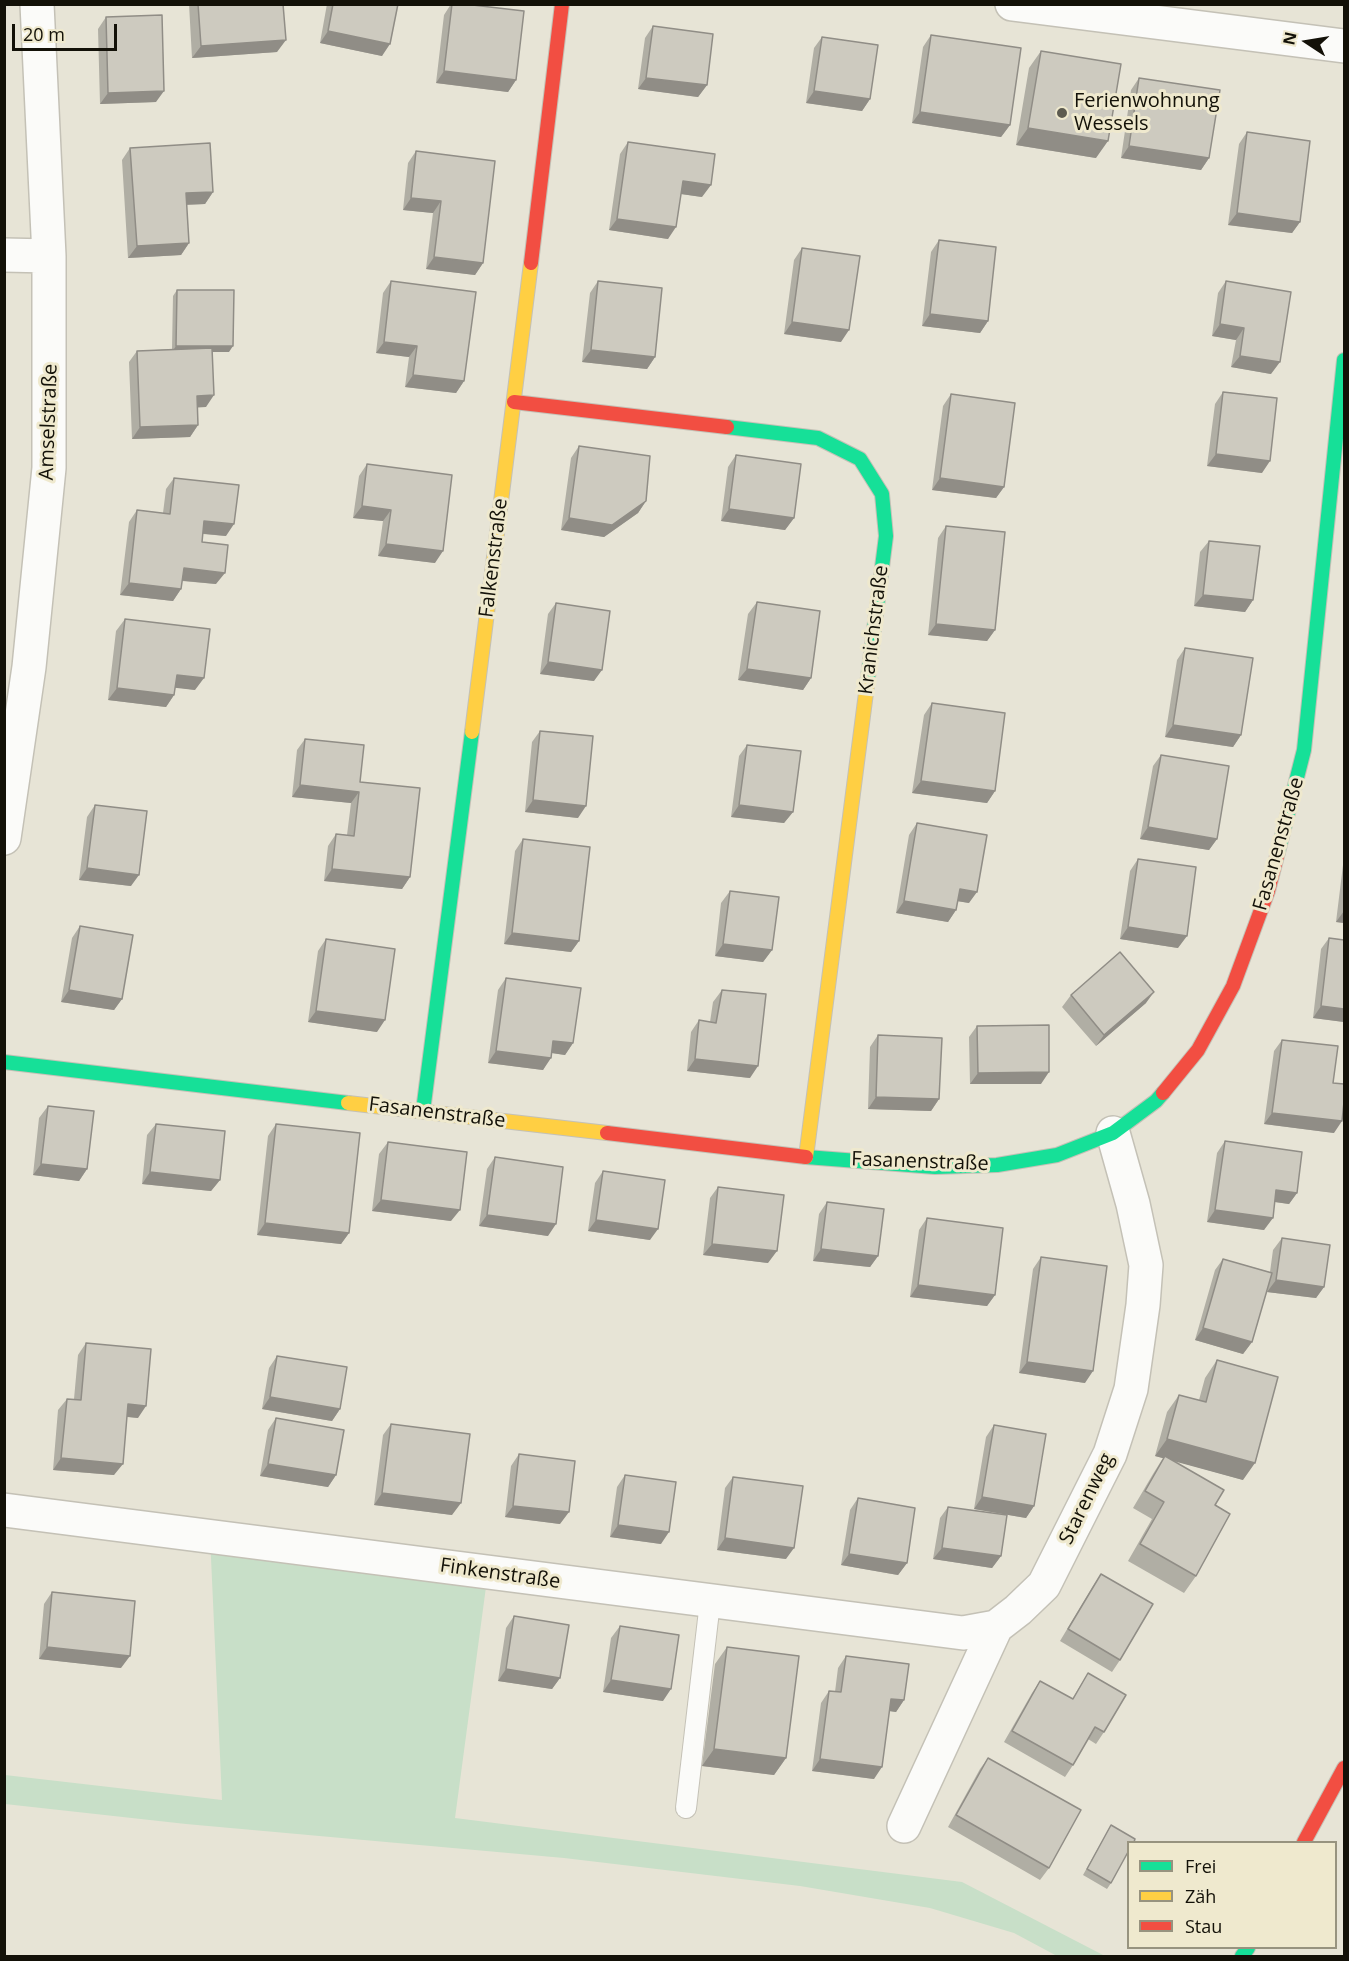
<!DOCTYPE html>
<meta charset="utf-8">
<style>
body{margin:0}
#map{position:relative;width:1349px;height:1961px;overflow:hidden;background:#e7e4d6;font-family:"Open Sans",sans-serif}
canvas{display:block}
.frame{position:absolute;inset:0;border:6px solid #131108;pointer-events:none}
.legend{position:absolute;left:1127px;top:1841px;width:210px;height:108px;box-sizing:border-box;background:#efe9ce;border:2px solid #97937f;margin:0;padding:8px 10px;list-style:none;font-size:18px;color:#131108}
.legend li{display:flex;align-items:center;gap:12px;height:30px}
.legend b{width:30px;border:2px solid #97937f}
.north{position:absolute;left:1277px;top:12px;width:60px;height:60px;-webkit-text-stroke:4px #efe9ce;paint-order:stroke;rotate:282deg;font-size:16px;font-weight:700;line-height:24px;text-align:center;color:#131108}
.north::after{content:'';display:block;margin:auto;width:21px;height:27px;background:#131108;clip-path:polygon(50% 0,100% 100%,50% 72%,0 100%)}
.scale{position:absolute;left:12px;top:24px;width:105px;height:27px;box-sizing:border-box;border:3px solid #131108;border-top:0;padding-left:8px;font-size:18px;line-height:21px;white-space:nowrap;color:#131108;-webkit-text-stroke:4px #efe9ce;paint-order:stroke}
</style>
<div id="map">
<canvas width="1349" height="1961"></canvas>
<div class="frame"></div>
<ul class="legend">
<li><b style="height:8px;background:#16e098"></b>Frei</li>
<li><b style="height:8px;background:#ffcf43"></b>Zäh</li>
<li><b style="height:8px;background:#f24e42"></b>Stau</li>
</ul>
<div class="north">N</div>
<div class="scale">20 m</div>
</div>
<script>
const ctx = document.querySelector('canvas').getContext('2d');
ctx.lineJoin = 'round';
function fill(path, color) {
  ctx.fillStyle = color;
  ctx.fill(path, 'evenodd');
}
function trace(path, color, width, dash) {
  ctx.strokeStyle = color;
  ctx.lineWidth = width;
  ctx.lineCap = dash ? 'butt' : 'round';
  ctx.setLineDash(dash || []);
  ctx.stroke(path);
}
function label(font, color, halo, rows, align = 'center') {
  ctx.font = font + ' "Open Sans",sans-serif';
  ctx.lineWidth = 6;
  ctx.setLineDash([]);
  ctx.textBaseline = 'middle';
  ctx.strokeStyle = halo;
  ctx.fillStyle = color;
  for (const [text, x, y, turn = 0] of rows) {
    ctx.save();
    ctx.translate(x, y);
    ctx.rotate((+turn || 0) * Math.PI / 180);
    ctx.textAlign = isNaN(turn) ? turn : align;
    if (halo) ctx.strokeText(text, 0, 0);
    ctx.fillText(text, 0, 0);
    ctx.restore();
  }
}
const green = new Path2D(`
 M210,1536L488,1572L455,1818L962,1882L1105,1956H1057L1014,1933L930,1908L800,1886L564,1858L186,1824L5,1804V1775L222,1800Z`);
const lane = new Path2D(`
 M686,1808L710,1602`);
const street = new Path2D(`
 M1012,4L1344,46
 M4,255L49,256
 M4,838L29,667L49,468V256L37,4
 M4,1510L963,1633L996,1627
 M904,1826L996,1627L1018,1610L1044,1585L1110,1454L1131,1389L1143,1305L1146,1265L1133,1204L1113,1133`);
const fast = new Path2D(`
 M727,427L818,438L860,459L882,494L886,536L867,685
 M1278,852L1304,750L1344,360
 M4,1062L348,1103
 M423,1111L472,732
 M806,1157L935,1167L997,1165L1057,1155L1113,1133L1156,1101L1163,1093
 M1242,1956L1248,1948`);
const slow = new Path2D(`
 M472,732L531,263
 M348,1103L607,1133
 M806,1157L867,685`);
const jam = new Path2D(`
 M531,263L562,4
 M514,402L727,427
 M1163,1093L1198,1050L1233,986L1268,891L1278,852
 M607,1133L806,1157
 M1304,1842L1344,1768`);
const wall = new Path2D(`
 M189,4H283L277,52L192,58Z
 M327,4H398L382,56L320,43Z
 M451,4H464L516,80L508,92L436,83L444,15Z
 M106,17L156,102L100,104L98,29Z
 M653,26L707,85L698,97L638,89L645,38Z
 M931,35L1010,125L1001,137L912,123L923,47Z
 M822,37L870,99L862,111L806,103L814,48Z
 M1041,51L1096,158L1016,145L1029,68Z
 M1139,78L1209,158L1201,170L1121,158L1131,90Z
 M1247,132L1300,222L1292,233L1228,225L1239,144Z
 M628,142L702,197L681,194L668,239L609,230L620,154Z
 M130,148L213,192L205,204L186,205L189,243L181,255L128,258L122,160Z
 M416,151L483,263L475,275L426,269L433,213L403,210L408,163Z
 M939,240L988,321L980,333L922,326L931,252Z
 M802,248L841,342L784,334L794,260Z
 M391,281L464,381L456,393L405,387L409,357L376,353L383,293Z
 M598,281L655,357L647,369L582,362L590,293Z
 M1226,281L1271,374L1231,367L1236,340L1212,336L1218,293Z
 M177,290L229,352H212L206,407H197L198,425L190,437L132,439L129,362L137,351L172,349L173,296Z
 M1223,392L1262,473L1207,466L1215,404Z
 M951,394L1004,487L996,498L932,490L943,406Z
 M579,446L646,501L638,513L604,537L561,530L571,458Z
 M736,455L794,518L785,530L721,521L728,467Z
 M367,464L435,563L378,556L383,521L353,518L359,476Z
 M174,478L226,536L203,534L202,542L216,584L182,581L181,589L173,601L120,595L129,522L137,510L163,513L166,489Z
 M946,526L995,630L987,641L928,635L938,538Z
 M1209,541L1253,600L1245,612L1194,606L1200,552Z
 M757,602L811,678L803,690L738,680L748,614Z
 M556,603L594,681L540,674L548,614Z
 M125,619L195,690L175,687L174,695L166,707L108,700L116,631Z
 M1185,648L1241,735L1233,747L1165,737L1177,660Z
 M932,703L995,791L987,803L912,793L924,715Z
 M540,731L578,818L525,812L532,742Z
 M305,739L360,782L410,877L402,889L324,881L328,846L336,834L347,835L351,803L292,797L297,750Z
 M747,745L793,812L784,823L731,817L739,756Z
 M1161,755L1217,839L1209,850L1140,839L1153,766Z
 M95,805L131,886L79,880L87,817Z
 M917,823L969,903L957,901L956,910L948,922L896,913L909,835Z
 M523,839L579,941L571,952L504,944L515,851Z
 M1138,859L1178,948L1120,939L1130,871Z
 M1344,863V923L1336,922L1343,865Z
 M730,891L772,950L763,962L715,956L721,903Z
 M80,926L122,999L114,1010L61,1002L72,938Z
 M1329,938L1344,940V1022L1313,1018L1321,949Z
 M326,939L377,1032L308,1022L318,951Z
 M506,978L573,1043L565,1055L552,1053L543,1070L488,1063L498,990Z
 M722,990L750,1078L687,1071L691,1032L699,1020L710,1022L713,1002Z
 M1071,995L1146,1003L1096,1046L1062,1007Z
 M977,1026L1041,1084H970L969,1037Z
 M878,1035L939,1099L931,1111L868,1109L870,1047Z
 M1282,1040L1333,1083L1334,1133L1264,1124L1274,1051Z
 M48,1106L87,1169L79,1181L33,1175L39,1118Z
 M156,1124L220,1180L211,1191L142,1184L147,1135Z
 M276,1124L349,1233L341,1244L257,1235L268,1136Z
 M1225,1141L1297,1193L1289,1204L1275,1202L1264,1230L1207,1222L1217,1153Z
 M388,1142L451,1221L372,1211L379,1154Z
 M495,1157L548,1236L479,1226L487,1169Z
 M603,1171L650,1240L588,1231L595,1183Z
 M718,1187L768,1263L703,1255L710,1198Z
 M827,1202L878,1256L870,1267L813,1261L819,1214Z
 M927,1218L995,1295L987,1306L910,1297L919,1230Z
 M1282,1238L1324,1287L1316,1298L1267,1292L1269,1284L1252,1342L1243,1354L1195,1340L1215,1270L1223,1259L1270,1272L1273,1250Z
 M1041,1257L1085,1383L1019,1373L1033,1269Z
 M86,1343L138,1418L127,1417L114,1475L53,1470L58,1410L67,1399H74L78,1355Z
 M277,1356L340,1409L332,1421L262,1409L269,1368Z
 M1217,1360L1243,1480L1172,1460L1215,1505L1196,1576L1184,1593L1128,1561L1152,1519L1133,1508L1153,1474L1163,1458L1155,1456L1167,1412L1179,1395L1199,1400L1205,1378Z
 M276,1418L336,1475L328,1487L260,1476L268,1430Z
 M391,1424L452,1515L374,1505L383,1435Z
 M994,1425L1034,1506L1026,1518L974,1509L986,1437Z
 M519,1454L560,1524L505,1517L511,1466Z
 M625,1475L661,1544L610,1537L617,1487Z
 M733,1477L786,1559L717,1550L725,1488Z
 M858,1498L907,1563L898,1575L841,1565L850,1510Z
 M948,1507L1001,1556L992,1568L933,1559L940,1518Z
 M1101,1574L1120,1660L1112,1672L1060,1641L1093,1586Z
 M52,1592L121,1668L39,1659L44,1604Z
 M514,1616L560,1678L552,1689L498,1681L506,1628Z
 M620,1626L663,1701L603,1692L611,1638Z
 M727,1647L786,1758L774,1775L702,1766L715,1664Z
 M846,1656L904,1700L896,1712L889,1711L874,1779L812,1771L821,1703L829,1691L835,1692L838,1668Z
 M1088,1673L1104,1732L1096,1744L1088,1739L1073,1765L1065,1777L1004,1742L1032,1693L1040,1681L1072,1699Z
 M988,1758L1049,1868L1040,1880L948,1827L980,1769Z
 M1111,1825V1883L1107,1889L1083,1875Z`);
const shadedWall = new Path2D(`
 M328,31L390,44L382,56L320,43Z
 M286,40L277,52L192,58L201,46Z
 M444,71L516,80L508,92L436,83Z
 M646,78L707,85L698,97L638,89Z
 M164,91L156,102L100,104L108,93Z
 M814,91L870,99L862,111L806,103Z
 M920,112L1010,125L1001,137L912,123Z
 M1028,128L1108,141L1096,158L1016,145Z
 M1129,146L1209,158L1201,170L1121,158Z
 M683,181L711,185L702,197L674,193Z
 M213,192L205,204L177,205L186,193Z
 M411,198L441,201L433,213L403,210Z
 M1237,213L1300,222L1292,233L1228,225Z
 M617,219L676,227L668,239L609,230Z
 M189,243L181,255L128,258L137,246Z
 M434,257L483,263L475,275L426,269Z
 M930,314L988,321L980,333L922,326Z
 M792,322L849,330L841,342L784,334Z
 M1220,324L1244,328L1236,340L1212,336Z
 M384,342L417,346L409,357L376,353Z
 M176,346H233L229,352H172Z
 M591,350L655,357L647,369L582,362Z
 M1240,356L1280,362L1271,374L1231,367Z
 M413,375L464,381L456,393L405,387Z
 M214,395L206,407L189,408L197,396Z
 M198,425L190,437L132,439L140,427Z
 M1216,454L1270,461L1262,473L1207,466Z
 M940,478L1004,487L996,498L932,490Z
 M646,501L638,513L604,537L561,530L569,518Z
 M362,506L391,510L383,521L353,518Z
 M729,509L794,518L785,530L721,521Z
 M204,521L234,524L226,536L196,533Z
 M386,544L443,551L435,563L378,556Z
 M184,568L225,573L216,584L175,580Z
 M129,583L181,589L173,601L120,595Z
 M1203,595L1253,600L1245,612L1194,606Z
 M936,624L995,630L987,641L928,635Z
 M548,662L602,670L594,681L540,674Z
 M747,669L811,678L803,690L738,680Z
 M177,675L204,678L195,690L168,687Z
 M117,688L174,695L166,707L108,700Z
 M1173,725L1241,735L1233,747L1165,737Z
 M921,781L995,791L987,803L912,793Z
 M300,785L359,792L351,803L292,797Z
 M533,800L586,806L578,818L525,812Z
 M739,805L793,812L784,823L731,817Z
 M1148,827L1217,839L1209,850L1140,839Z
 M87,868L139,875L131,886L79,880Z
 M332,869L410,877L402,889L324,881Z
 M960,889L977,892L969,903L951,900Z
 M904,901L956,910L948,922L896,913Z
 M1344,911V923L1336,922Z
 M1128,927L1187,936L1178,948L1120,939Z
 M512,933L579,941L571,952L504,944Z
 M723,944L772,950L763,962L715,956Z
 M69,990L122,999L114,1010L61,1002Z
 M1154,992L1146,1003L1096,1046L1104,1035Z
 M1321,1006L1344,1009V1022L1313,1018Z
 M316,1011L385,1020L377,1032L308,1022Z
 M553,1041L573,1043L565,1055L545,1052Z
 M496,1051L551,1058L543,1070L488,1063Z
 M695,1059L758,1066L750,1078L687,1071Z
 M1049,1072L1041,1084H970L978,1073Z
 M876,1097L939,1099L931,1111L868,1109Z
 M1272,1113L1342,1121L1334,1133L1264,1124Z
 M41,1164L87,1169L79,1181L33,1175Z
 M150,1172L220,1180L211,1191L142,1184Z
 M1276,1190L1297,1193L1289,1204L1268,1201Z
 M381,1200L460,1210L451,1221L372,1211Z
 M1215,1210L1273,1218L1264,1230L1207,1222Z
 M487,1215L556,1224L548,1236L479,1226Z
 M596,1220L658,1229L650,1240L588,1231Z
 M265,1223L349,1233L341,1244L257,1235Z
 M712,1244L777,1251L768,1263L703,1255Z
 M821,1249L878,1256L870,1267L813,1261Z
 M1276,1280L1324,1287L1316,1298L1267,1292Z
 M918,1285L995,1295L987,1306L910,1297Z
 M1203,1328L1252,1342L1243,1354L1195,1340Z
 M1027,1362L1093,1371L1085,1383L1019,1373Z
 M270,1397L340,1409L332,1421L262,1409Z
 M128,1404L146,1406L138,1418L120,1416Z
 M1167,1439L1255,1463L1243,1480L1155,1456Z
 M61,1458L123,1464L114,1475L53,1470Z
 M268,1464L336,1475L328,1487L260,1476Z
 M382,1493L461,1503L452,1515L374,1505Z
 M982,1497L1034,1506L1026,1518L974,1509Z
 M513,1506L569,1512L560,1524L505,1517Z
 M618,1525L669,1532L661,1544L610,1537Z
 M725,1538L794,1548L786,1559L717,1550Z
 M942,1548L1001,1556L992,1568L933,1559Z
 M849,1554L907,1563L898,1575L841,1565Z
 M47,1647L130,1656L121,1668L39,1659Z
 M506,1669L560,1678L552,1689L498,1681Z
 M611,1680L671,1689L663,1701L603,1692Z
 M891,1699L904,1700L896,1712L883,1710Z
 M714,1749L786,1758L774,1775L702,1766Z
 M820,1759L882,1767L874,1779L812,1771Z`);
const building = new Path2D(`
 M198,4H283L286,40L201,46Z
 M333,4H398L390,44L328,31Z
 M452,4H464L524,11L516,80L444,71Z
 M162,15L164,91L108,93L106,17Z
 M653,26L713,34L707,85L646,78Z
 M931,35L1021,48L1010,125L920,112Z
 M822,37L878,45L870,99L814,91Z
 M1041,51L1121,64L1108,141L1028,128Z
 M1139,78L1220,90L1209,158L1129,146Z
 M1247,132L1310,141L1300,222L1237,213Z
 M628,142L715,154L711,185L683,181L676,227L617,219Z
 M210,143L213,192L186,193L189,243L137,246L130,148Z
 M416,151L495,161L483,263L434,257L441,201L411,198Z
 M939,240L996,247L988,321L930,314Z
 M802,248L860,256L849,330L792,322Z
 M391,281L476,292L464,381L413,375L417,346L384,342Z
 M598,281L662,288L655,357L591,350Z
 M1226,281L1291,292L1280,362L1240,356L1244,328L1220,324Z
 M177,290H234L233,346H176Z
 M212,348L214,395L197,396L198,425L140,427L137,351Z
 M1223,392L1277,398L1270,461L1216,454Z
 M951,394L1015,403L1004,487L940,478Z
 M579,446L650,456L646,501L612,525L569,518Z
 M736,455L801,464L794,518L729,509Z
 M367,464L452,475L443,551L386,544L391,510L362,506Z
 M174,478L239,485L234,524L204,521L202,542L228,545L225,573L184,568L181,589L129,583L137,510L170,514Z
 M946,526L1005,532L995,630L936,624Z
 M1209,541L1260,546L1253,600L1203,595Z
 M757,602L820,611L811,678L747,669Z
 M556,603L610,611L602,670L548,662Z
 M125,619L210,629L204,678L177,675L174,695L117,688Z
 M1185,648L1253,658L1241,735L1173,725Z
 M932,703L1005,713L995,791L921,781Z
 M540,731L593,736L586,806L533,800Z
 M305,739L364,745L360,782L420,788L410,877L332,869L336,834L354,836L359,792L300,785Z
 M747,745L801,751L793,812L739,805Z
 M1161,755L1229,766L1217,839L1148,827Z
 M95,805L147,811L139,875L87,868Z
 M917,823L987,835L977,892L960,889L956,910L904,901Z
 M523,839L590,847L579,941L512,933Z
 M1138,859L1196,867L1187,936L1128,927Z
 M730,891L779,897L772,950L723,944Z
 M80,926L133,935L122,999L69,990Z
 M1329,938L1344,940V1009L1321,1006Z
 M326,939L395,949L385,1020L316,1011Z
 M1120,952L1154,992L1104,1035L1071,995Z
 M506,978L581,988L573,1043L553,1041L551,1058L496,1051Z
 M722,990L766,994L758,1066L695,1059L699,1020L716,1023Z
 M1049,1025V1072L978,1073L977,1026Z
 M878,1035L942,1038L939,1099L876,1097Z
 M1282,1040L1338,1046L1333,1083L1344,1084V1102L1342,1121L1272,1113Z
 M48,1106L94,1111L87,1169L41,1164Z
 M156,1124L225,1131L220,1180L150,1172Z
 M276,1124L360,1133L349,1233L265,1223Z
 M1225,1141L1302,1152L1297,1193L1276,1190L1273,1218L1215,1210Z
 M388,1142L467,1152L460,1210L381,1200Z
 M495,1157L563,1167L556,1224L487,1215Z
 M603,1171L665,1180L658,1229L596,1220Z
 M718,1187L784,1195L777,1251L712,1244Z
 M827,1202L884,1209L878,1256L821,1249Z
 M927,1218L1003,1228L995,1295L918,1285Z
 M1282,1238L1330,1245L1324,1287L1276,1280Z
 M1041,1257L1107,1266L1093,1371L1027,1362Z
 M1223,1259L1272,1273L1252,1342L1203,1328Z
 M86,1343L151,1349L146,1406L128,1404L123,1464L61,1458L67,1399L81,1400Z
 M277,1356L347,1367L340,1409L270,1397Z
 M1217,1360L1278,1377L1255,1463L1167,1439L1179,1395L1206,1402Z
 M276,1418L344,1430L336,1475L268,1464Z
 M391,1424L470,1434L461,1503L382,1493Z
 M994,1425L1046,1434L1034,1506L982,1497Z
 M519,1454L575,1461L569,1512L513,1506Z
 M1165,1456L1224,1490L1215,1505L1230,1514L1196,1576L1140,1544L1164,1502L1145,1491Z
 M625,1475L676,1482L669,1532L618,1525Z
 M733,1477L803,1486L794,1548L725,1538Z
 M858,1498L915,1508L907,1563L849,1554Z
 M948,1507L1007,1515L1001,1556L942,1548Z
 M1101,1574L1153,1604L1120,1660L1068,1629Z
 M52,1592L135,1601L130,1656L47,1647Z
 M514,1616L569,1625L560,1678L506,1669Z
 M620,1626L679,1635L671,1689L611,1680Z
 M727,1647L799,1656L786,1758L714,1749Z
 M846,1656L909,1664L904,1700L891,1699L882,1767L820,1759L829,1691L841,1692Z
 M1088,1673L1126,1695L1104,1732L1095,1727L1073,1765L1012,1731L1040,1681L1073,1699Z
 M988,1758L1081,1810L1049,1868L956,1815Z
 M1111,1825L1135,1839L1134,1842H1128V1852L1111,1883L1087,1869Z`);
const markers = [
 [1062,113,6,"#5d5b50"]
];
const poiNames = [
 ["Ferienwohnung",1074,101],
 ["Wessels",1074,124]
];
const streetNames = [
 ["Amselstraße",49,422,-88],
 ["Falkenstraße",494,558,-83],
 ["Kranichstraße",874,630,-83],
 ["Fasanenstraße",1279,844,-74],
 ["Fasanenstraße",437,1113,7],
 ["Fasanenstraße",920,1162,2],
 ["Starenweg",1087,1499,-64],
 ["Finkenstraße",500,1574,8]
];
fill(green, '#c8dfc8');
trace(lane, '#c4c1b6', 22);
trace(street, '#c4c1b6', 36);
trace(fast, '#c4c1b6', 16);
trace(slow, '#c4c1b6', 16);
trace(jam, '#c4c1b6', 16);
trace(lane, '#fbfbf9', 20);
trace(street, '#fbfbf9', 33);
trace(fast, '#16e098', 14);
trace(slow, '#ffcf43', 14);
trace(jam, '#f24e42', 14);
fill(wall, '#b0aea4');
fill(shadedWall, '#908d86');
fill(building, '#cdcabf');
trace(building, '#908d86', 1.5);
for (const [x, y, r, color] of markers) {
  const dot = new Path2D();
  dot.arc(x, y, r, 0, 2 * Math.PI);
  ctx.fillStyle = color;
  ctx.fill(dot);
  trace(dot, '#efe9ce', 2);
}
label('20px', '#131108', '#efe9ce', poiNames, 'left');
label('20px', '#131108', '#efe9ce', streetNames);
</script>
